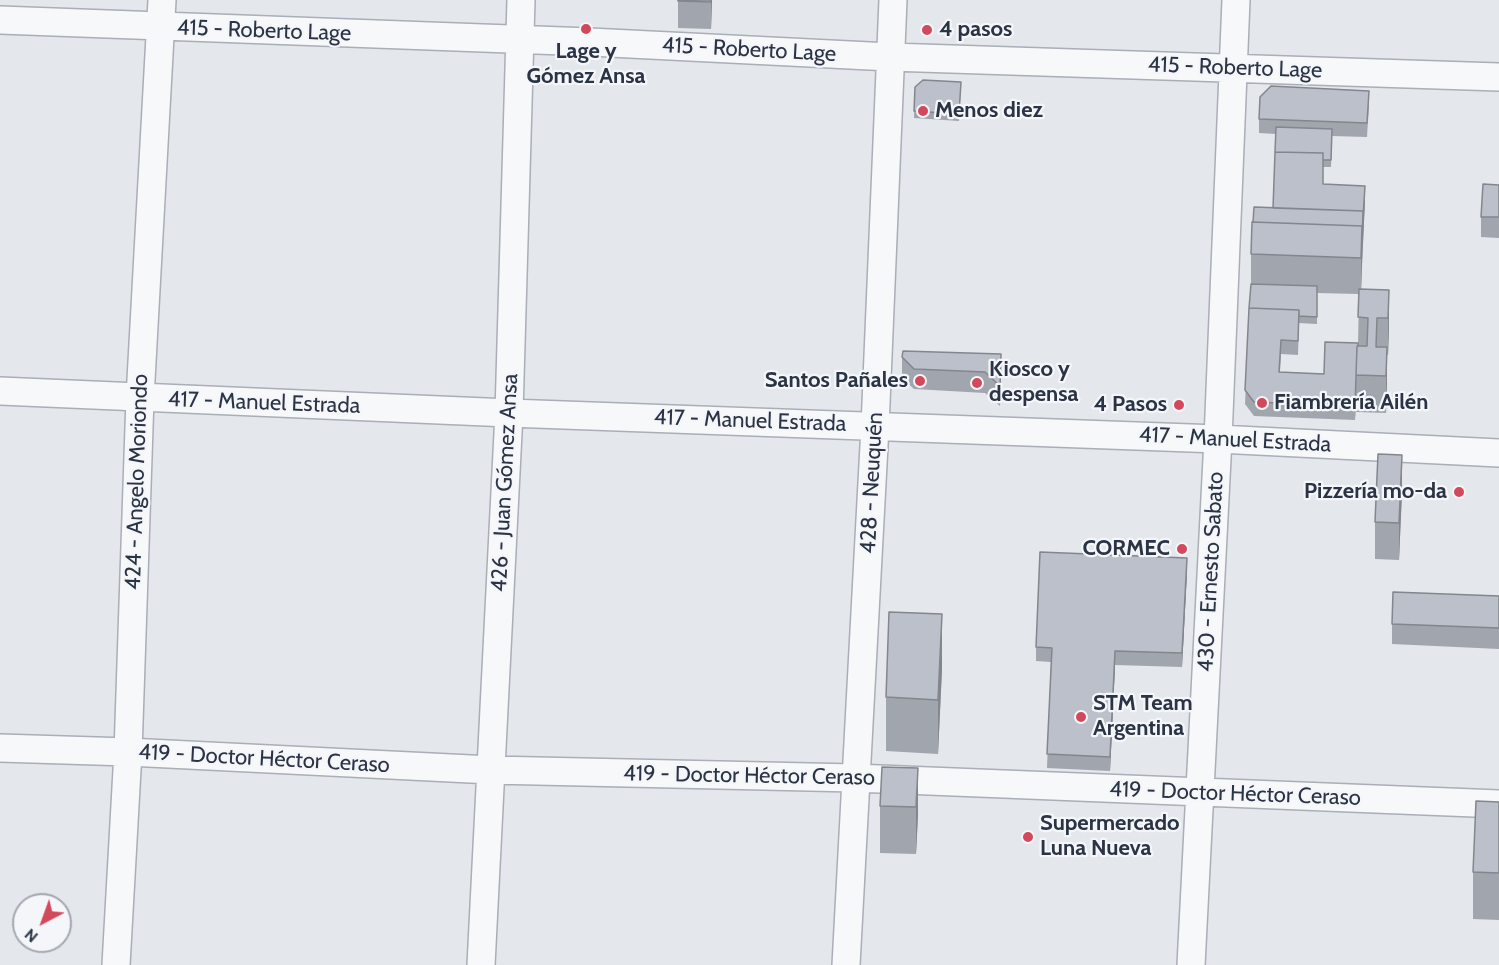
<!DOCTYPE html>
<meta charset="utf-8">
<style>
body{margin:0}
#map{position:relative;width:1499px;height:965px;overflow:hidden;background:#e4e7ec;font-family:Cabin,sans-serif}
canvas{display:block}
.north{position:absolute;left:12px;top:893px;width:60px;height:60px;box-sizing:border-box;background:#f4f6f9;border:2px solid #a4a8b1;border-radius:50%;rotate:221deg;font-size:16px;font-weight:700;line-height:24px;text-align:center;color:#2b3445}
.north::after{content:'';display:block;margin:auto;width:21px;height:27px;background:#d1495b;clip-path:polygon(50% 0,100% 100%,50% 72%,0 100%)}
</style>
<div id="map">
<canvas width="1499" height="965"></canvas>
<div class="north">N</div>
</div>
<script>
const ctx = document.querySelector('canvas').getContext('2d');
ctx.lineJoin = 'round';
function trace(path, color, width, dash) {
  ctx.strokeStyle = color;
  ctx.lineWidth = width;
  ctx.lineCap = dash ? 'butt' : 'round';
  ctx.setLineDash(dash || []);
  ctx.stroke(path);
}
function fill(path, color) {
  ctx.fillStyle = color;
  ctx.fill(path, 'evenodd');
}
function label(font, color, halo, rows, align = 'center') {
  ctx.font = font + ' Cabin,sans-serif';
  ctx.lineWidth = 4.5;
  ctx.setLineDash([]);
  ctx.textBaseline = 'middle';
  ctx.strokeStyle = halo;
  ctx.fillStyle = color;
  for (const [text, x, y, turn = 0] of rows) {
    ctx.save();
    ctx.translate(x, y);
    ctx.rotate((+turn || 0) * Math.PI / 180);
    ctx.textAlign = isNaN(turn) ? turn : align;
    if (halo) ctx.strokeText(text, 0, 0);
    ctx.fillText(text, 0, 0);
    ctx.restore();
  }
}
const street = new Path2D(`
 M0,20L590,42L890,57L1499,77
 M0,391L509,413L1218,439L1499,453
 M0,748L128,752L491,770L855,778L1499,804
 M116,965L128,752L140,398L162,0
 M481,965L509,413L521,0
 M846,965L875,427L893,0
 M1191,965L1218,439L1236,0`);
const wall = new Path2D(`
 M678,0H712L711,29L678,28Z
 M961,82L959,121L914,118L915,87Z
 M1369,105L1367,137L1332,136L1331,167H1323V184L1365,200L1361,289L1389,290V327L1388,355H1387L1386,413L1356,412V410L1355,420L1254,416L1245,404L1251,284V254L1273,208L1276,134L1259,133V119ZM1317,293L1359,294L1358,346L1324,374L1280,372L1281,354L1298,355L1299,323L1317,324Z
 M1499,185V238L1481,237V217Z
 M902,357L1001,375L1000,406L985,393L914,389L902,378Z
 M1402,492L1399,560L1375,559V522Z
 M1187,572L1182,667L1115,665L1110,771L1047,768L1051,662L1036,661V647Z
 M1499,596V649L1392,644V624Z
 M942,669L938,754L886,751V697Z
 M918,768V815L916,854L880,853V806Z
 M1499,802V920L1473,919V872Z`);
const shadedWall = new Path2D(`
 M711,0H712L711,29Z
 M1365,186V200L1362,263V242Z
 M1362,226V263L1361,294V258Z
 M1389,290V327L1388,355V318Z
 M1387,347V384L1386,413V376Z
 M1001,354V375L1000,406V386Z
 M1402,455V492L1399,560V523Z
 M1187,558V572L1182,667V653Z
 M942,614V669L938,754V700Z
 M1115,651V665L1110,771V757Z
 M918,768V815L916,854V807Z`);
const building = new Path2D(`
 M678,0H711V2L678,1Z
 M923,80L961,82L959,114L914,111L915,87Z
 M1271,86L1369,91L1367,123L1259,119L1260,97Z
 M1276,127L1332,129L1331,160H1323V153L1275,152Z
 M1275,152L1323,153V184L1365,186L1363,217V211L1273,208Z
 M1483,184L1499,185V217H1481Z
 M1254,207L1363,211L1362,242V226L1253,222Z
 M1252,222L1362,226L1361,258L1251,254Z
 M1251,284L1317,286V317L1299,316V310L1249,308Z
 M1359,289L1389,290L1388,318H1377L1376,347H1387L1386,376L1356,375L1357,346H1367L1368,318L1358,317Z
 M1249,308L1299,310L1298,341L1281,340L1279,372L1324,374L1325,342L1358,343V346H1357L1355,406L1254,402L1245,390Z
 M903,351L1001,354L1000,386L985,372L914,369L902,357Z
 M1378,454L1402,455L1399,523L1375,522Z
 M1040,552L1187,558L1182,653L1115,651L1110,757L1047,754L1052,648L1036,647Z
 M1393,592L1499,596V628L1392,624Z
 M889,612L942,614L938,700L886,697Z
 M882,767L918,768L916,807L880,806Z
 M1476,801L1499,802V873L1473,872Z`);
const markers = [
 [586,29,6,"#d1495b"],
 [927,30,6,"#d1495b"],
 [923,111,6,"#d1495b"],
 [920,381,6,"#d1495b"],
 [977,383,6,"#d1495b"],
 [1262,403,6,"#d1495b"],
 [1179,405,6,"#d1495b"],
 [1459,492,6,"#d1495b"],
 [1182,549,6,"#d1495b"],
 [1081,717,6,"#d1495b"],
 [1028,837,6,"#d1495b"]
];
const poiNames = [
 ["4 pasos",939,30],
 ["Lage y",586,52,"center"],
 ["Gómez Ansa",586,77,"center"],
 ["Menos diez",935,111],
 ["Kiosco y",989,370],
 ["despensa",989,395],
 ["Santos Pañales",908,381,"right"],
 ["Fiambrería Ailén",1274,403],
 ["4 Pasos",1167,405,"right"],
 ["Pizzería mo-da",1447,492,"right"],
 ["CORMEC",1170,549,"right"],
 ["STM Team",1093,704],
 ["Argentina",1093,729],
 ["Supermercado",1040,824],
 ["Luna Nueva",1040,849]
];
const streetNames = [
 ["415 - Roberto Lage",264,31,2],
 ["415 - Roberto Lage",749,50,3],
 ["415 - Roberto Lage",1235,68,2],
 ["417 - Manuel Estrada",264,403,2],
 ["417 - Manuel Estrada",750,421,2],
 ["417 - Manuel Estrada",1235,440,3],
 ["424 - Angelo Moriondo",137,482,-88],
 ["426 - Juan Gómez Ansa",505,483,-87],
 ["428 - Neuquén",872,483,-87],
 ["430 - Ernesto Sabato",1211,572,-87],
 ["419 - Doctor Héctor Ceraso",264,759,3],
 ["419 - Doctor Héctor Ceraso",749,776,1],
 ["419 - Doctor Héctor Ceraso",1235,794,2]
];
trace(street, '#a9aeb7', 30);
trace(street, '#f7f8fa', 27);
fill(wall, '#a1a5ae');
fill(shadedWall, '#83868d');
fill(building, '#bbc0ca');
trace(building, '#83868d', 1.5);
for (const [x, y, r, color] of markers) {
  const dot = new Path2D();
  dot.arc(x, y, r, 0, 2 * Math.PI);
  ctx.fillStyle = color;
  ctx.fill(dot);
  trace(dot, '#f4f6f9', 2);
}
label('bold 22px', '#2b3445', '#f4f6f9', poiNames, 'left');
label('22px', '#2b3445', '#f4f6f9', streetNames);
</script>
